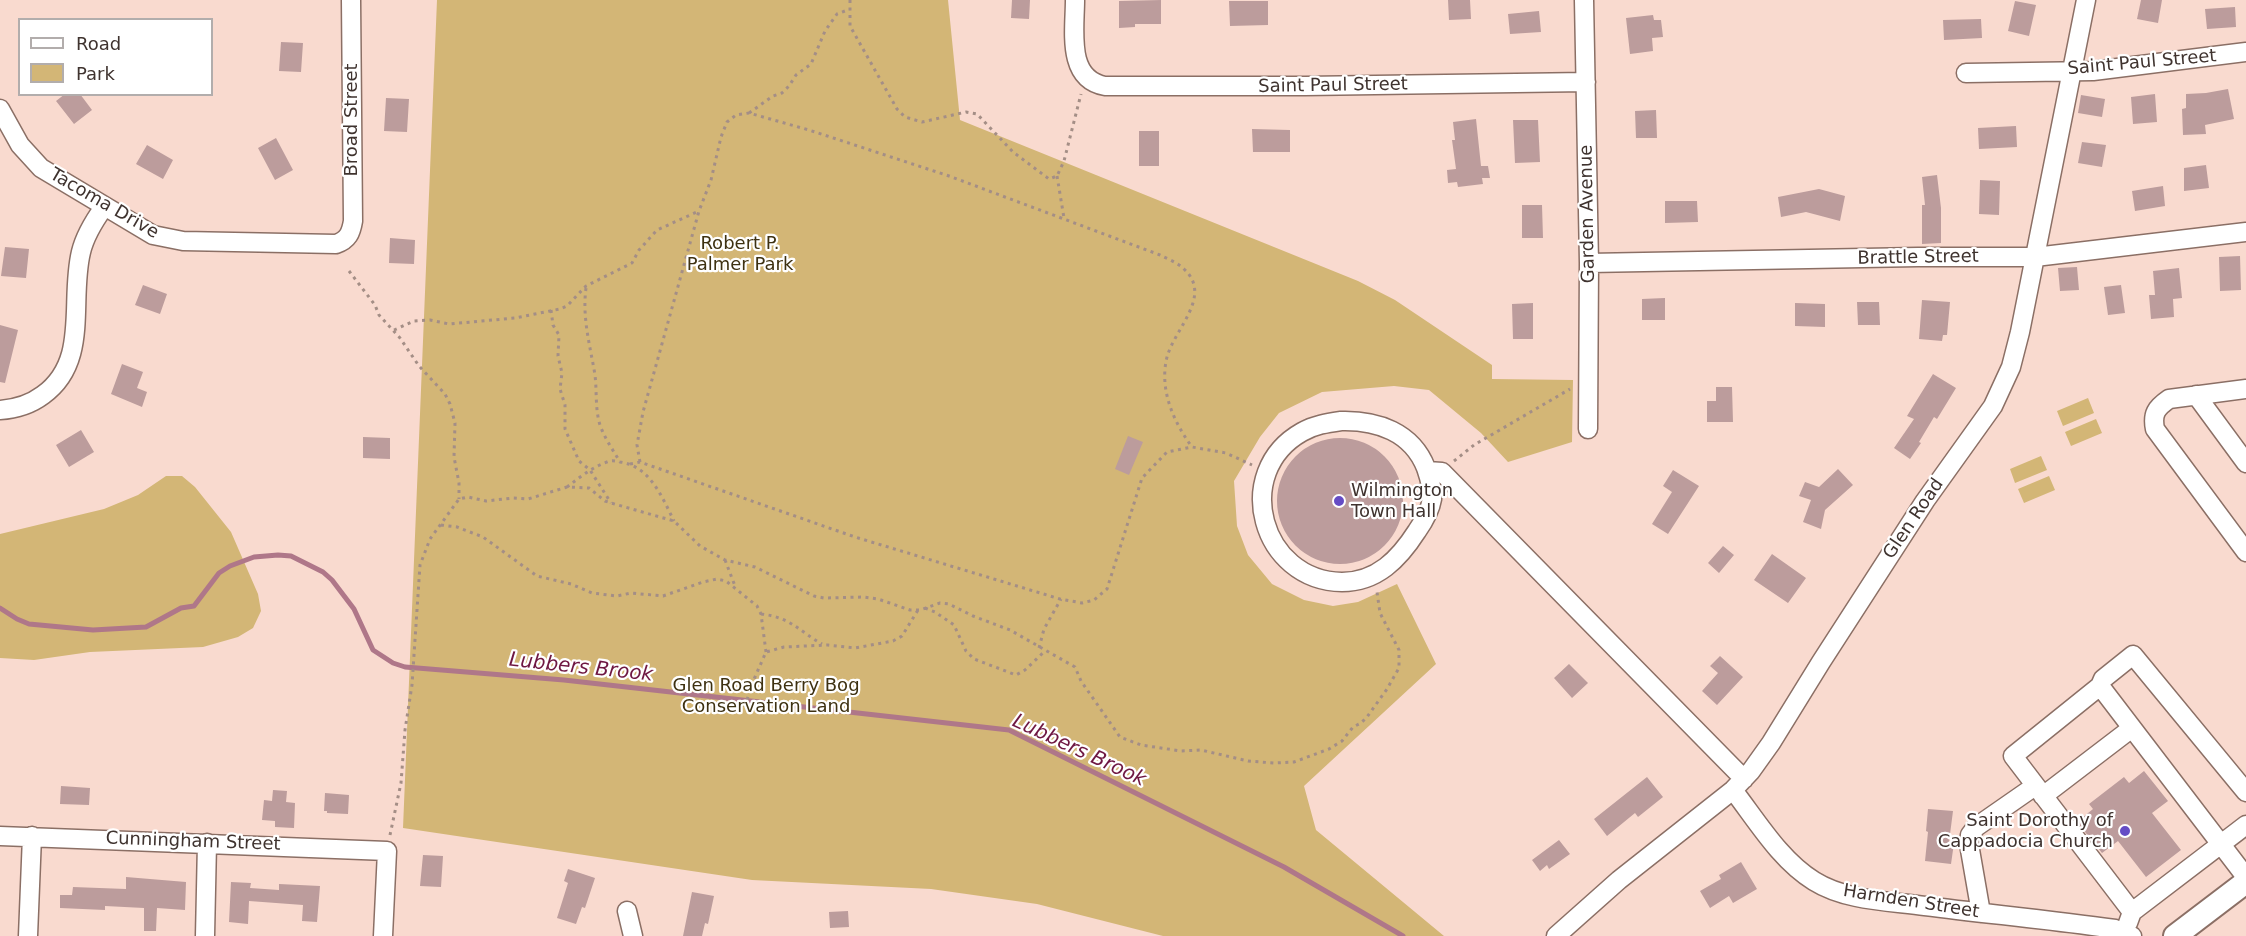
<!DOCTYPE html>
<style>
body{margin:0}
#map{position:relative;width:2246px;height:936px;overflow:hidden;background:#f9dacf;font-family:"DejaVu Sans",sans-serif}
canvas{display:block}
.legend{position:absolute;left:18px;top:18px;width:195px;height:78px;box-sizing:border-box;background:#fff;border:2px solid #b2adac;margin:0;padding:8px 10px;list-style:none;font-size:18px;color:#3f332f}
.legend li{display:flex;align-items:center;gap:12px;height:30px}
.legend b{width:30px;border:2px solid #b2adac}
</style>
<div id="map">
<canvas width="2246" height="936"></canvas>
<ul class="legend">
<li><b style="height:8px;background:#fff"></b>Road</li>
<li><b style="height:16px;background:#d3b676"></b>Park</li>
</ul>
</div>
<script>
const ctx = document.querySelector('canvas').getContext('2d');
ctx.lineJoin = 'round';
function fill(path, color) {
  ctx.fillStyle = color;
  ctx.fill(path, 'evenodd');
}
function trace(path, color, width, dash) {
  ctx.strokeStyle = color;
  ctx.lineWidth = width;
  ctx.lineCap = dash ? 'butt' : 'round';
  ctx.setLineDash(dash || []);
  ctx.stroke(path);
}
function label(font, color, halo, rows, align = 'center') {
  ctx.font = font + ' "DejaVu Sans",sans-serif';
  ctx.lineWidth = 4.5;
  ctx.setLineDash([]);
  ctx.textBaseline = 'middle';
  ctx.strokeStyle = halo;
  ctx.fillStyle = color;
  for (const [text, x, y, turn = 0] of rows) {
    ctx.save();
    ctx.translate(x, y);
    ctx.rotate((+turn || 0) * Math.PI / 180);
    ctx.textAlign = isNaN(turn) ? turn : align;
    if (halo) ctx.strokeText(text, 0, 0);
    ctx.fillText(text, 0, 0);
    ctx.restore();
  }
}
const green = new Path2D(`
 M437,0H948L960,120L1358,281L1395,300L1492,365V379L1573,380L1572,442L1508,462L1481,433L1429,390L1394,386L1322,392L1279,413L1260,437L1234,481L1237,526L1248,555L1272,584L1304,600L1333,606L1358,602L1397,584L1436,664L1304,786L1316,830L1444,936H1163L1037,904L931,889L752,880L403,828Z
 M2088,398L2094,413L2063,426L2057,411Z
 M2096,419L2102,433L2071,446L2065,432Z
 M2041,456L2047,470L2015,483L2010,469Z
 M166,476H182L195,487L231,532L258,594L261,611L253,628L238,637L203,647L90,652L34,660L0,658V534L104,509L138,495Z
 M2049,476L2055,490L2024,503L2018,489Z`);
const stream = new Path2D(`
 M0,608L17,619L29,624L93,630L146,627L181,608L194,606L219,573L230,566L254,557L278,555L291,556L323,572L332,580L354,609L373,650L393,663L405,667L564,680L1009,730L1284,867L1403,936`);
const building = new Path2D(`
 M1012,0H1030L1029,19L1011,18Z
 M1161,0V24H1135V27L1119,28V1Z
 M1448,0H1470L1471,19L1449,20Z
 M2141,0H2162L2158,23L2137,19Z
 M1229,1H1268V25L1230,26Z
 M2015,1L2036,5L2029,36L2008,31Z
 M2235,7L2236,27L2207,29L2205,9Z
 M1539,11L1541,32L1510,34L1508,14Z
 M1653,15L1654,20H1661L1663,37L1652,38L1653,51L1630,54L1626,18Z
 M1981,19L1982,38L1944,40L1943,20Z
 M281,42L303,43L301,72L279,71Z
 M2228,89L2234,119L2205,125L2206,134L2183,135L2182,109L2186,108V94L2206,93Z
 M65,94H80L92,110L74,124L56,101Z
 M2155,94L2157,122L2133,124L2131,97Z
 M2081,95L2105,99L2102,117L2078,113Z
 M386,98L409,99L407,132L384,131Z
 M1656,110L1657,138H1636L1635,111Z
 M1476,119L1481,166H1488L1490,178H1482L1483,184L1458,187L1457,182L1448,183L1447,170L1456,169L1452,140H1455L1453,122Z
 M1513,120H1538L1540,162L1515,163Z
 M2016,126L2017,147L1979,149L1978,128Z
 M1252,129L1290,130V152H1253Z
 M1139,131H1159V166H1139Z
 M276,138L293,170L275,180L258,148Z
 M2082,142L2106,145L2102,167L2078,163Z
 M147,145L173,160L163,179L136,164Z
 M2206,165L2209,188L2184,191V168Z
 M1937,175L1941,208V243L1922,244V205H1925L1922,177Z
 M1980,180L2000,181L1999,215L1979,214Z
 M2163,186L2165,206L2135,211L2132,191Z
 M1819,189L1845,196L1840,221L1806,212L1781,217L1778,197Z
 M1665,201H1697L1698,222L1665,223Z
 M1522,205H1542L1543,238H1522Z
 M390,238L415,240L414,264L389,263Z
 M5,247L29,249L26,278L1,276Z
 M2240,256L2241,290L2220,291L2219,257Z
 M2077,267L2079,290L2060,291L2058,268Z
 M2179,268L2182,298L2173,299L2174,317L2151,319L2149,295H2155L2153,271Z
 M143,285L167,294L160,314L135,305Z
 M2121,285L2125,313L2108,315L2104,287Z
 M1665,298V320H1642V299Z
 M1922,300L1950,302L1947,335H1943L1942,341L1919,339Z
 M1857,302H1879L1880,325H1858Z
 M1533,303V339H1513L1512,304Z
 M1795,303L1825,304V327L1795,326Z
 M0,325L18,330L5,383L0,382Z
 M122,364L143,372L137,388L147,392L142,407L111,394Z
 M1933,374L1956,388L1937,419L1934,417L1919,442L1921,443L1910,459L1894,448L1914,419L1907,416Z
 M1716,387H1732L1733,422H1707V401H1716Z
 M81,430L94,452L69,467L56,445Z
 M1128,436L1143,442L1129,475L1115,469Z
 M363,437L390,438V459L363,458Z
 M1277 501a63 63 0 1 1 126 0a63 63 0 1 1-126 0Z
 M1838,469L1853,485L1825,510L1821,529L1803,522L1811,500L1799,496L1805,482L1819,487Z
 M1673,470L1699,486L1668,534L1652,524L1672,492L1663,486Z
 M1723,546L1734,555L1719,573L1708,563Z
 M1772,554L1806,578L1788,603L1754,580Z
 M1720,656L1743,677L1717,705L1702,691L1718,673L1710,666Z
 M1569,664L1588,683L1572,698L1554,678Z
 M2144,771L2168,801L2152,813L2181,850L2146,877L2118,841L2102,853L2077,822L2093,809L2089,804L2124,777L2129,783Z
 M1647,777L1663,797L1638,817L1635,813L1607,836L1594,819Z
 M61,786L90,788L89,805L60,804Z
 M273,790L287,791L286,802L295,803L294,828L275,827V821L262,820L264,800L272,801Z
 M325,793L349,795L348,814L327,813V811H324Z
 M1928,809L1953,811L1949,842L1954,843L1951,864L1925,861L1928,832L1926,831Z
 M1559,840L1570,854L1549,869L1547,865L1540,871L1532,860Z
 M423,855L443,856L441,887L420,886Z
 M1741,862L1757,889L1733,903L1729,896L1710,908L1700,891L1721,879L1719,875Z
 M568,869L595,878L585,908L582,907L576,924L557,918L568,883L564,881Z
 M126,877L186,882L185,910L157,908L156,931H144V908L105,906V910L60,908V895H72L73,887L126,889Z
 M231,882L251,883L250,888L279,890V884L320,886L317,922L302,921L303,905L249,901L248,924L229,922Z
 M692,892L714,896L708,924L705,923L702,936H683Z
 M848,911L849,927L830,928L829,912Z`);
const path = new Path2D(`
 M850,0V26L897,109L905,117L922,122L966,112L977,114L1013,152L1049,179L1057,176L1064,161L1081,94
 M749,113L773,96L782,93L789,86L796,75L811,64L825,31L837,14L850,9
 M1057,176L1064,218
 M349,271L375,305L379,315L400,338L419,366L445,394L450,404L455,423L454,457L459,483V499
 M586,288C582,318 590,345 595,375C597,392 595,409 600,425C605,439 613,450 620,462
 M551,310L553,325L559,335L558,356L562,373L560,389L565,405V429L579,461L590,470L611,503
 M394,330L414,321L430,320L449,324L515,318L560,309L567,306L586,286L632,263L639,250L657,230L699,211
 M1454,461L1474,445L1570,389
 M640,462L637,445L643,412L699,211L711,180L721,137L727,122L736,115L749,113L809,130L949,176L1160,255C1168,259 1178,263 1184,269C1213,296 1175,328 1167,357C1159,389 1173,421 1192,447
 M630,464L640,462L855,537L1060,599L1082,603L1094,600L1107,589L1142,478L1167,452L1192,447L1226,453L1252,465
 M567,487C579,478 592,467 607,462C611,460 616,461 620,462C650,466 662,497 674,521
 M441,525L457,527L483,537L537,576L571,584L592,593L617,596L631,593L663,596L703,582L717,579L726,581L757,606L761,614L766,652
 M725,560L735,586
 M925,608L935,612L954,625L966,651L974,659L1016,675L1025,670L1045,651
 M761,614C790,617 799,631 822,644
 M1039,648L1044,629L1061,599
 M745,707L751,686L766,652L784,647L828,645L855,648L893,641L902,636L918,610
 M390,835L401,783L405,730L412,685L420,565L430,539L459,499L468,497L486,501L513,498L528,499L567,487L589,488L605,501L611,503L674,521L700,546L725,560L755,567L814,596L824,598L863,597L878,599L910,610H920L940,603L949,604L973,616L1010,630L1075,667L1081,681L1120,737L1141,745L1181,751L1201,750L1248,761L1274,763L1294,762L1329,749L1342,741L1353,727L1361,723L1367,717L1387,689L1399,668V650L1380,613L1377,592`);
const minor = new Path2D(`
 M1075,0C1075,30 1066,79 1105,86H1305L1586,82
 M1584,0L1589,263L1588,429
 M1966,73L2093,71L2246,52
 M0,109L20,145L41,168L153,235L183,241L336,244C348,240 351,233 353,221L351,0
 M1589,263L1918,257H2035L2246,232
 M2246,389L2169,399C2156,408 2152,414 2155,429L2246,552
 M2196,395L2246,463
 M0,410C15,409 31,404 43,395C90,361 69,301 81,252C85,235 94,221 104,207
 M1341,421C1377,420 1412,432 1426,468C1429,477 1433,488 1432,499C1430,511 1424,521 1417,531C1399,559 1377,582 1342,582C1261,581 1231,472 1302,432C1314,425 1327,423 1341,421Z
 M1427,471L1442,472L1744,779
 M2100,686L2103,679L2133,655L2246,792
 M1733,790C1757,821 1780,860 1814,881C1846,901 1889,901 1925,906C1988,914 2051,920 2115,929L2132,936
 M2043,796L2132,728
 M0,836L387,851L383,936
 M627,911L633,936
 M2132,912L2013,756L2100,686L2246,877
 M1981,913L1969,844L1970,835L1976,827L2035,786
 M2128,923L2132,912L2246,825
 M28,936L32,836
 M205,936L207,843
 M1556,936L1619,880L1733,790L1751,771L1771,743L1821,662L1925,501L1993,406L2011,367L2020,332L2086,0`);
const major = new Path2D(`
 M2175,936L2246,882`);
const markers = [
 [1339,501,6,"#654cc5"],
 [2125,831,6,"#654cc5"]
];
const streetNames = [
 ["Saint Paul Street",2142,63,-5],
 ["Saint Paul Street",1333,86,-1],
 ["Broad Street",352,120,-90],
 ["Tacoma Drive",104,204,30],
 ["Garden Avenue",1588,214,-91],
 ["Brattle Street",1918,258,-1],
 ["Glen Road",1914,519,-56],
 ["Cunningham Street",193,842,2],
 ["Harnden Street",1911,902,9]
];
const parkNames = [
 ["Robert P.",740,244],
 ["Palmer Park",740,265],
 ["Glen Road Berry Bog",766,686],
 ["Conservation Land",766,707]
];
const poiNames = [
 ["Wilmington",1351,491],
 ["Town Hall",1351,512],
 ["Saint Dorothy of",2113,821,"right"],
 ["Cappadocia Church",2113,842,"right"]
];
const waterNames = [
 ["Lubbers Brook",581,668,6],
 ["Lubbers Brook",1079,751,25]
];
fill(green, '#d3b676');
trace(stream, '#af7789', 5);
fill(building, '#bc9c9c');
trace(minor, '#8b6f65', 21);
trace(major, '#8b6f65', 26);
trace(path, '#a48e86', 3, [3, 4.5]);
trace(minor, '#fff', 18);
trace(major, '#fff', 22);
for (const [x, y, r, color] of markers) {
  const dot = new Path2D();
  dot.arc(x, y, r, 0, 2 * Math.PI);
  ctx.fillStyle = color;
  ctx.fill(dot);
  trace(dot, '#fff', 2);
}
label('18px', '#3f332f', '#fff', streetNames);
label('18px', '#3e3111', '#fff', parkNames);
label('18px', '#3f332f', '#fff', poiNames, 'left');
label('italic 20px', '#6e1742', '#fff', waterNames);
</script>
